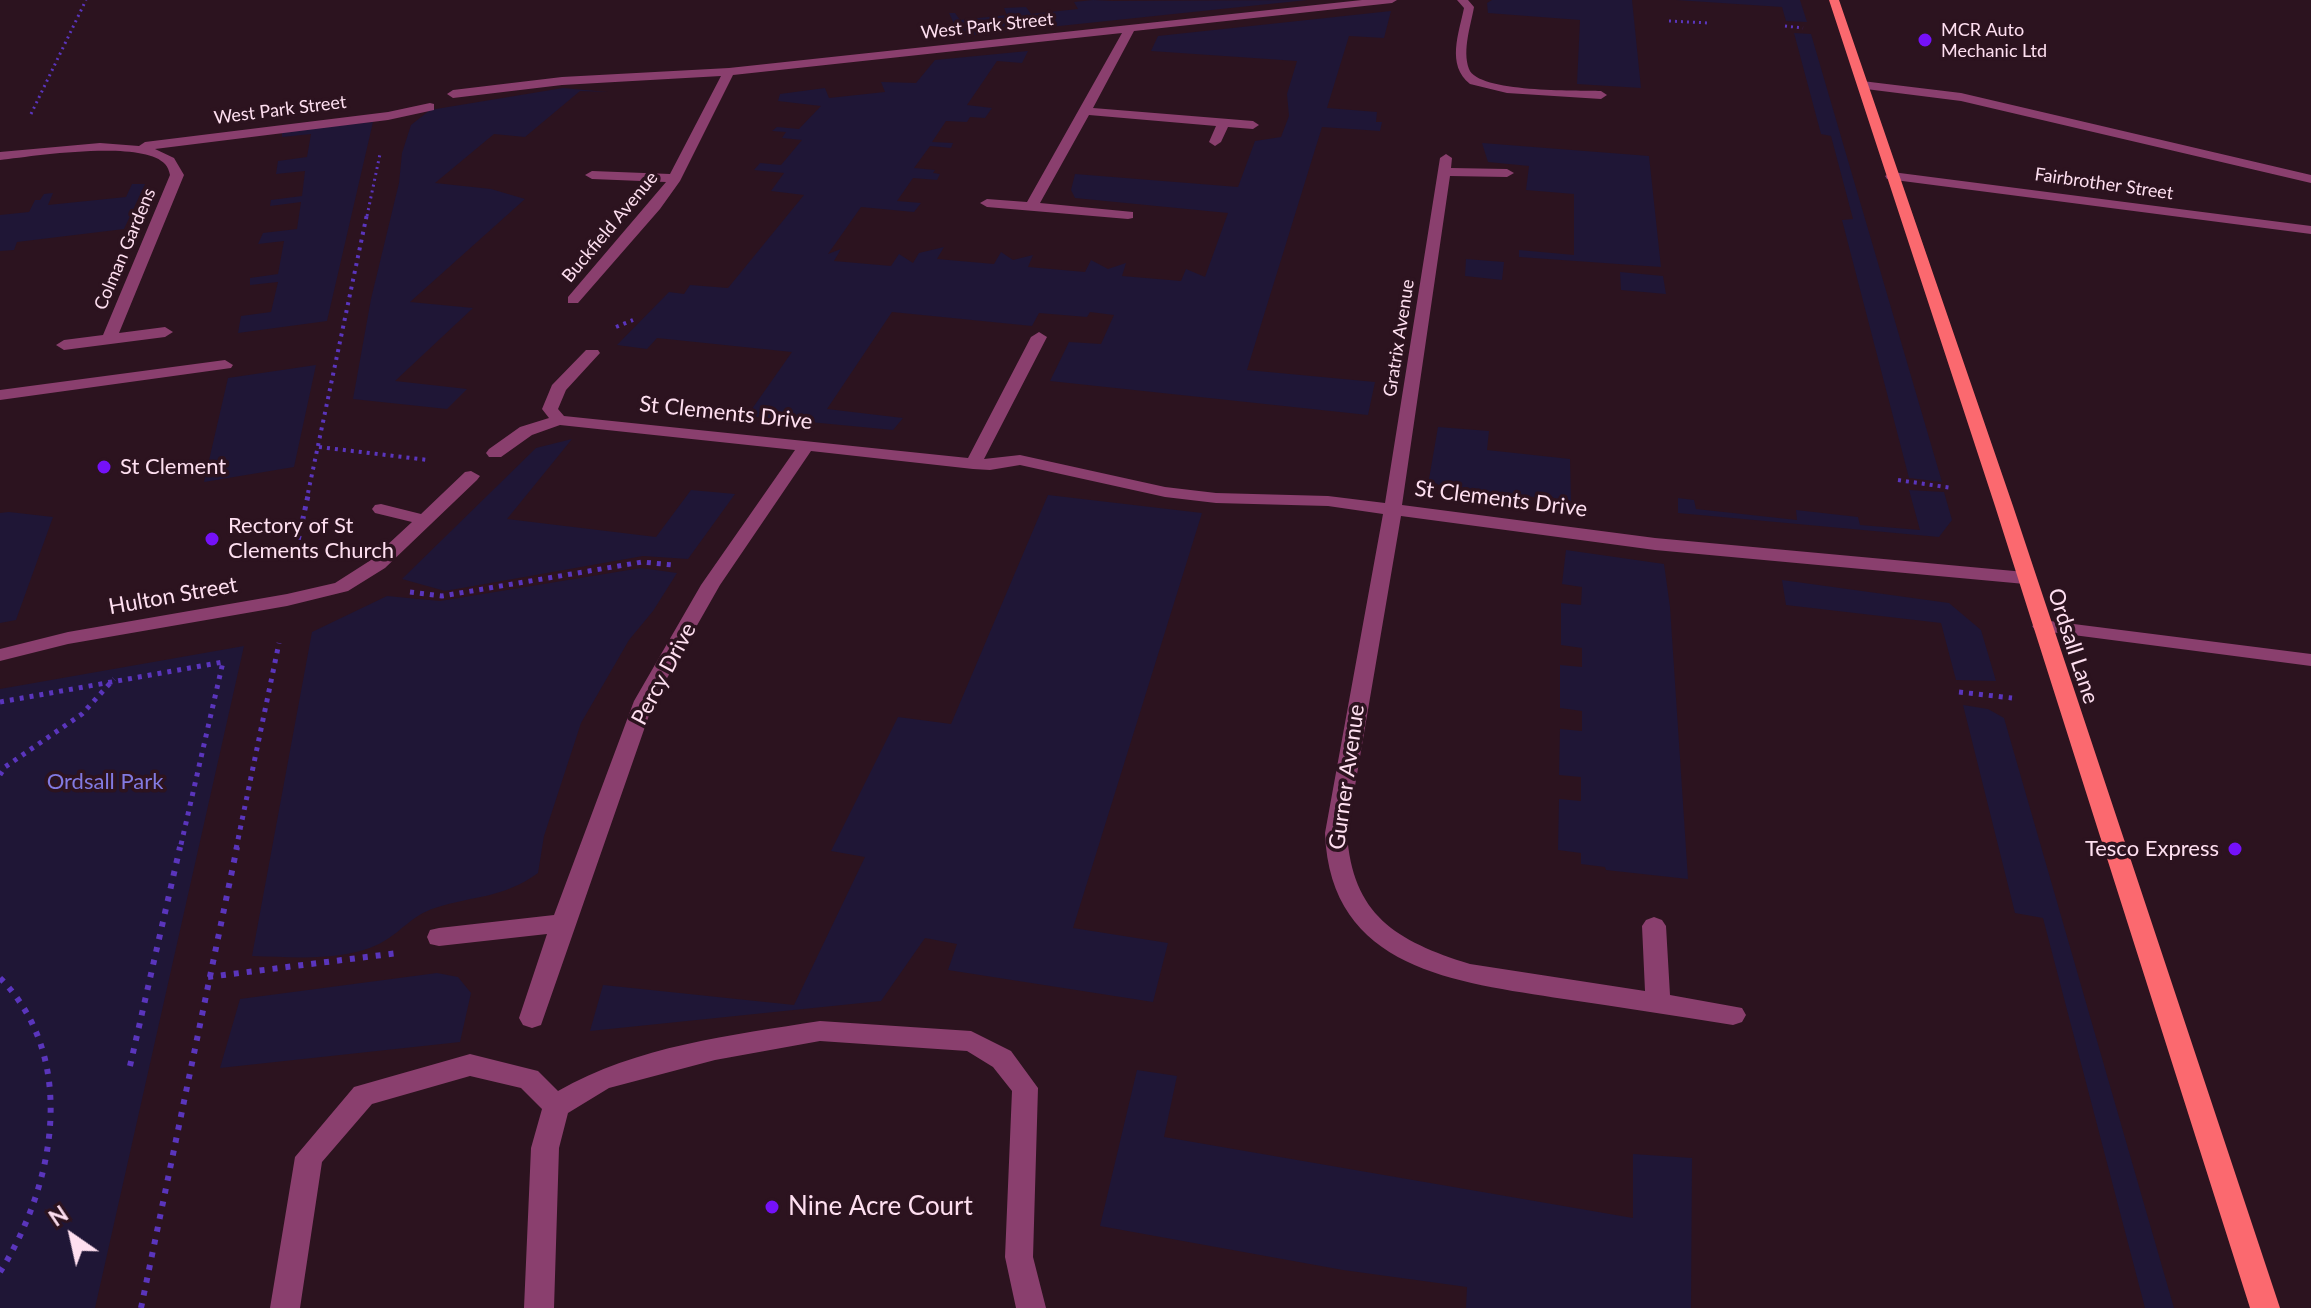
<!DOCTYPE html>
<style>
body{margin:0}
#map{position:relative;width:2311px;height:1308px;overflow:hidden;background:#2c131f;font-family:Lato,sans-serif}
canvas{display:block}
.north{position:absolute;left:32px;top:1196px;width:80px;height:80px;-webkit-text-stroke:6px #2c131f;paint-order:stroke;rotate:326deg;font-size:22px;font-weight:700;line-height:32px;text-align:center;color:#fedff0}
.north::after{content:'';display:block;margin:auto;width:28px;height:36px;background:#fedff0;clip-path:polygon(50% 0,100% 100%,50% 72%,0 100%)}
</style>
<div id="map">
<canvas width="2311" height="1308"></canvas>
<div class="north">N</div>
</div>
<script>
const ctx = document.querySelector('canvas').getContext('2d');
ctx.lineJoin = 'round';
function fill(path, color) {
  ctx.fillStyle = color;
  ctx.fill(path, 'evenodd');
}
function trace(path, color, width, dash) {
  ctx.strokeStyle = color;
  ctx.lineWidth = width;
  ctx.lineCap = dash ? 'butt' : 'round';
  ctx.setLineDash(dash || []);
  ctx.stroke(path);
}
function label(font, color, halo, rows, align = 'center') {
  ctx.font = font + ' Lato,sans-serif';
  ctx.lineWidth = 7;
  ctx.setLineDash([]);
  ctx.textBaseline = 'middle';
  ctx.strokeStyle = halo;
  ctx.fillStyle = color;
  for (const [text, x, y, turn = 0] of rows) {
    ctx.save();
    ctx.translate(x, y);
    ctx.rotate((+turn || 0) * Math.PI / 180);
    ctx.textAlign = isNaN(turn) ? turn : align;
    if (halo) ctx.strokeText(text, 0, 0);
    ctx.fillText(text, 0, 0);
    ctx.restore();
  }
}
const green = new Path2D(`
 M1093,0L1112,1L1307,0L964,36L956,28L949,13H955L960,20L1007,15L1004,8L1026,7L1031,14L1078,9L1074,2Z
 M1492,0H1632L1641,88L1577,84L1580,20L1488,13L1487,3Z
 M1676,0H1800L1807,22L1786,21L1782,7Z
 M1391,11L1384,38L1349,36L1327,108L1377,112L1376,122H1382L1380,131L1322,127L1247,370L1375,382L1368,415L1050,381L1069,342L1101,344L1114,315L1090,312L1087,317L1039,313L1032,326L892,312L827,409L903,418L893,430L747,416L792,352L657,338L647,349L617,345L669,292L684,294L690,285L728,288L804,195L771,191L784,173L754,170L760,163L781,165L802,140L782,138L786,132L772,131L777,127L799,129L821,106L778,101L780,94L825,88L829,98L885,92L881,82L916,83L935,60L1028,51L1022,63L997,61L967,105L992,108L985,118L970,117L967,122L946,121L932,142L953,143L951,148L930,146L914,168L935,170L933,173L940,174L937,180L913,178L897,201L921,203L914,212L861,207L828,254L841,249L834,261L891,266L899,254L913,263L919,253L944,247L937,259L994,264L1001,252L1013,260L1033,255L1028,267L1085,272L1091,260L1108,269L1126,263L1122,276L1181,281L1186,269L1205,277L1228,213L1075,198L1071,190L1075,174L1238,187L1255,141L1281,137L1289,116L1287,94L1297,61L1151,51L1158,36Z
 M1794,33L1811,34L1942,482L1909,478L1842,220L1853,219L1831,136L1821,134Z
 M563,88L608,92L580,91L525,137L494,134L435,183L491,189L525,199L410,302L473,308L395,381L467,389L447,409L353,399L371,299L399,183L402,153L411,125L430,110Z
 M373,122L327,321L238,333L241,316L271,312L278,282L250,285V278L278,274L284,241L258,244L263,233L297,229L301,202L270,206L271,200L302,196L305,171L276,174L278,161L307,157L311,134L282,137V131Z
 M1482,143L1649,156L1661,267L1519,257V250L1574,255V194L1526,190L1529,166L1488,162Z
 M132,184H145L124,229L17,242L14,250L0,251V215L29,212L35,200H40L44,194L53,193L48,205L126,197Z
 M1466,259L1504,262L1502,280L1465,276Z
 M1620,272L1663,276L1666,294L1621,290Z
 M316,365L294,467L204,482L228,378Z
 M1438,427L1489,431L1487,450L1570,459L1571,501L1442,487L1429,479Z
 M572,439L507,519L656,537L691,490L735,494L688,559L643,556L445,591L402,579L536,448Z
 M1909,490L1944,492L1952,520L1939,537L1678,513V498L1694,500L1696,509L1797,520L1796,510L1858,517L1860,525L1920,530Z
 M1048,495L1202,513L1073,928L1168,943L1153,1002L948,970L957,944L925,938L881,1001L590,1031L603,985L794,1005L865,857L831,851L898,717L951,724Z
 M9,512L53,517L16,620L0,623V513Z
 M1566,550L1664,564L1670,607L1688,879L1606,870L1605,867L1581,864V853L1558,850L1559,799L1581,801V777L1559,775L1560,729L1582,731V711L1560,708V665L1582,667V648L1561,645V603L1581,605L1582,587L1562,584Z
 M641,568L677,573L653,611L629,640L581,723L544,836L538,873C502,899 475,895 435,908C410,916 401,933 379,944C342,962 292,957 252,956L312,632L387,596L440,601Z
 M1782,580L1949,603L1981,630L1996,681L1956,680L1941,623L1786,605Z
 M244,646L95,1308H0V689Z
 M1963,705L1988,709L2004,718L2174,1308H2145L2043,918L2015,913Z
 M437,973L458,977L471,993L460,1042L220,1068L240,999Z
 M1137,1070L1177,1076L1164,1137L1633,1218V1154L1692,1158L1691,1308H1466L1467,1287L1343,1270L1100,1226Z`);
const pathFar3 = new Path2D(`
 M1669,21L1709,23
 M1785,26L1803,28
 M31,114L86,0
 M367,216L380,154`);
const pathFar2 = new Path2D(`
 M616,327L633,320
 M319,447L428,460
 M1898,480L1952,488
 M308,493L367,214`);
const pathFar1 = new Path2D(`
 M294,559L309,491
 M410,592L442,596L642,562L673,565
 M1959,692L2012,698
 M0,702L223,662L180,849
 M0,775L5,767L82,714L114,679
 M236,849L279,643`);
const path = new Path2D(`
 M208,977L398,953
 M0,978C79,1058 55,1185 0,1272
 M130,1066L180,847
 M141,1308L237,847`);
const minor = new Path2D(`
 M1362,0H1397L1392,3L1134,31L1093,108L1253,121L1259,125L1253,129L1228,127L1221,142L1215,146L1209,142L1216,126L1089,115L1040,203L1133,212V218L1128,219L987,207L980,203L987,199L1027,202L1122,33L733,75L680,181L660,209L578,303H568V297L666,182L592,179L585,175L592,171L670,174L721,76L562,85L453,98L447,94L453,90L562,77L729,68Z
 M1457,0H1468L1474,7C1471,25 1462,50 1469,69C1478,93 1577,90 1601,91L1607,95L1601,99L1507,93L1470,84C1446,65 1459,33 1464,8Z
 M1862,81L1961,93L2311,175V183L1961,101L1858,88V82Z
 M430,103L434,104V110L388,120L155,149L174,158L184,175L119,333L165,327L173,332L165,337L64,350L56,345L64,340L103,335L170,175C169,171 168,167 165,164C143,139 32,156 0,160V152L100,143L139,146L145,142L388,112Z
 M1446,154L1452,158L1451,168L1507,169L1514,173L1507,177L1450,176L1402,505L1655,538L2025,572L2034,578L2025,584L1655,550L1401,516L1347,833C1352,915 1396,941 1470,964L1645,991L1642,926L1646,920L1654,917L1662,920L1666,926L1670,995L1742,1008L1746,1015L1742,1022L1733,1025C1676,1016 1621,1007 1564,999C1456,982 1330,970 1325,833L1383,514L1328,506L1216,503L1165,497L1020,465L990,470L973,469L811,451L720,585L654,701L541,1025L532,1028L523,1025L519,1018L547,934L439,946L430,944L427,937L430,930L439,928L554,915L634,701L701,585L795,450L560,425L532,435L501,457H489L486,453L489,449L520,427L549,418L542,409L552,385L586,350H598L600,353L566,390L558,409L564,416L968,458L1031,337L1039,332L1047,337L984,459L1020,455L1165,487L1216,493L1328,496L1385,503L1440,158Z
 M1892,172L2311,226V234L1887,179L1885,176Z
 M225,360L233,365L231,368L0,400V390Z
 M471,471L480,476L477,480L385,568L348,591L287,606L68,644L0,661V649L68,632L287,594L335,583L371,560L412,522L375,513L372,509L375,505L381,504L421,514L465,472Z
 M2042,620L2311,654V666L2035,630L2032,626Z
 M820,1021L971,1031L1011,1051L1038,1088L1033,1257L1046,1308H1016L1005,1257L1012,1091L993,1067L967,1051L820,1041L715,1060L609,1088L568,1113L559,1148L554,1308H524L531,1148L542,1109L521,1088L470,1076L372,1104L322,1162L300,1308H270L295,1157L354,1087L470,1054L538,1071L558,1091C636,1046 732,1035 820,1021Z`);
const major = new Path2D(`
 M1829,0H1839L2013,506L2280,1308H2250L1995,506Z`);
const markers = [
 [1925,40,8,"#7511f8"],
 [104,467,8,"#7511f8"],
 [212,539,8,"#7511f8"],
 [2235,849,8,"#7511f8"],
 [772,1207,8,"#7511f8"]
];
const farStreetnames = [
 ["West Park Street",987,26,-6],
 ["West Park Street",280,110,-7],
 ["Fairbrother Street",2104,184,8],
 ["Buckfield Avenue",610,227,-50],
 ["Colman Gardens",125,249,-67],
 ["Gratrix Avenue",1399,338,-81]
];
const farPoinames = [
 ["MCR Auto",1941,30],
 ["Mechanic Ltd",1941,51]
];
const streetNames = [
 ["St Clements Drive",726,413,6],
 ["St Clements Drive",1501,499,7],
 ["Hulton Street",173,596,-10],
 ["Ordsall Lane",2073,646,72],
 ["Percy Drive",664,674,-62],
 ["Gurner Avenue",1347,777,-82]
];
const poiNames = [
 ["St Clement",120,467],
 ["Rectory of St",228,526],
 ["Clements Church",228,551],
 ["Tesco Express",2219,849,"right"]
];
const parkNames = [
 ["Ordsall Park",105,782]
];
const nearPoinames = [
 ["Nine Acre Court",788,1207]
];
fill(green, '#1f1636');
trace(pathFar3, '#5a35bc', 3, [2, 4]);
trace(pathFar2, '#5a35bc', 4, [3, 5]);
trace(pathFar1, '#5a35bc', 5, [4, 6]);
trace(path, '#5a35bc', 6, [5, 8]);
fill(minor, '#8a3f6e');
fill(major, '#fb696f');
for (const [x, y, r, color] of markers) {
  const dot = new Path2D();
  dot.arc(x, y, r, 0, 2 * Math.PI);
  ctx.fillStyle = color;
  ctx.fill(dot);
  trace(dot, '#2c131f', 3);
}
label('18px', '#fedff0', '#2c131f', farStreetnames);
label('18px', '#fedff0', '#2c131f', farPoinames, 'left');
label('22px', '#fedff0', '#2c131f', streetNames);
label('22px', '#fedff0', '#2c131f', poiNames, 'left');
label('22px', '#827ae1', '#2c131f', parkNames);
label('26px', '#fedff0', '#2c131f', nearPoinames, 'left');
</script>
